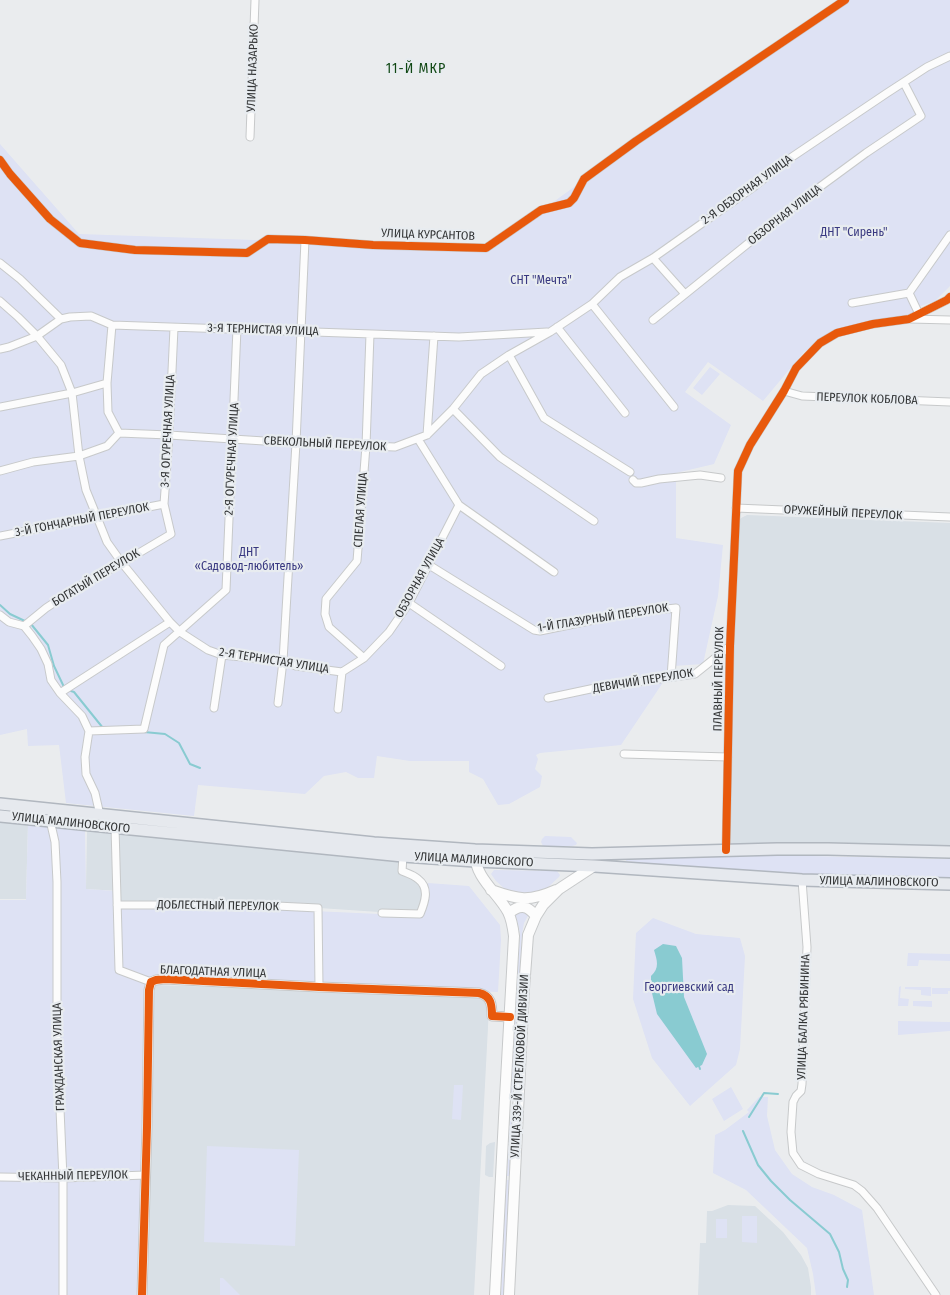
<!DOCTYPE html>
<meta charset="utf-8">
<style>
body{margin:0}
canvas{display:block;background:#eaecee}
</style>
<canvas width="950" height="1295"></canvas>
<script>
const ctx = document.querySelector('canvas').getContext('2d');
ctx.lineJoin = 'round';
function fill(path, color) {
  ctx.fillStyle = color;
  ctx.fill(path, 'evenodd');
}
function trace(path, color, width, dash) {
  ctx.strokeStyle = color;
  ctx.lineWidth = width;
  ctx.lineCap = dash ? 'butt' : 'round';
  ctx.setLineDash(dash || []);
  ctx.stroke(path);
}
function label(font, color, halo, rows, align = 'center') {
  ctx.font = font + ' "Fira Sans Condensed",sans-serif';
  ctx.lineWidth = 4.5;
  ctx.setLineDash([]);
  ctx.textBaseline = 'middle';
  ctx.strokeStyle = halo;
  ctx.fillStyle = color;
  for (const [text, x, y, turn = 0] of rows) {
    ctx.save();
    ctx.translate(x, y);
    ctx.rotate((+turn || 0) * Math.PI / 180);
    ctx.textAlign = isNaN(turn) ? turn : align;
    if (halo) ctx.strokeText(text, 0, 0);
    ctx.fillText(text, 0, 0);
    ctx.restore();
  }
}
const built = new Path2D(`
 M747,515L950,523V849L725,844L735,527L741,518Z
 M0,822L28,824L26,899H0Z
 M87,831L407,863L406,875L421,884L423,893L419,913L379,912L319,908L120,903V891L86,889Z
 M153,985L476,995L487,1002L489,1008L474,1295H145Z
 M495,1142L493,1177H489L485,1175L486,1146L490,1143Z
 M728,1205L755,1206L783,1232L801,1255L808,1268L811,1287V1295H698L700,1243H706L707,1211H712Z`);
const green = new Path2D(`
 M838,0H950V286L935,301L916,308L914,316L831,332L804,352L763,401L708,362L685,392L731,425L714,464L676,473V538L723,545L718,596L703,664L674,666L621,745L540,753L536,755L538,759L535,769L542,776L540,787L509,804L498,805L483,779L469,772V761H410L377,756L374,778H358L346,772L324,776L305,794L198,785L194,816L66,803L59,745L28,746L27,729L0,735V144L79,234L490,248L713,86Z
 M710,367L720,374L702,395L693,388Z
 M28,824L85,830L86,889L115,891V907H226L423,916L428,904V883L469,886L500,925L501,940L498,992L148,979L140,1295H0V900H26Z
 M545,836L571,837L577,843L576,845L572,846H543L541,842L542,839Z
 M764,855L950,859V879L809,875L690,868L626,861V859L701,856Z
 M494,870L557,871L560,875L559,877L546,889L526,896L506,890L496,881L491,874Z
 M523,911L529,914L524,923L522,934L512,1095L511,1096L510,1095L520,934L519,928L515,913Z
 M653,918L696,934L740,938L745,956L740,1049L736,1065L690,1106L652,1058L633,999L636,933Z
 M908,953L950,954V961L919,960L918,966H907Z
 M901,986L900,998L909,999L908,1006H898L899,987Z
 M905,987H931V996L921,995V990L905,989Z
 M932,988H950V991H948V994H932Z
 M913,1001H932V1007L913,1006Z
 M898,1021L950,1022V1031L898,1035Z
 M454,1085H463L461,1120L452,1119Z
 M731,1087L743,1109L724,1121L712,1099Z
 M759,1097H768L767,1116L775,1150L792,1174L812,1187L834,1195L862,1210L874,1295H816L813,1274L807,1248L746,1190L713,1173L715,1135L725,1130L749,1112L747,1110Z
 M510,1121L512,1122L510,1176H507Z
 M207,1146L299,1150L295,1246L204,1242Z
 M506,1180H510L504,1295H501Z
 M742,1216H757V1243L742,1242Z
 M716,1219H727V1238H716Z
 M220,1278H223L240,1295H220Z`);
const water = new Path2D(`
 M663,944L676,946L682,958L684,997L707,1054L702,1065L696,1068L657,1014L651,989V976C660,968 657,960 654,950Z`);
const stream = new Path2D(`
 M0,605L10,614L27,622
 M31,624L48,645L54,666L64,687
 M68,690L74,692L103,728
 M144,732L165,734L179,743L190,764L200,768
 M699,1066L700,1069
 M749,1117L764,1093L778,1094
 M743,1131L758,1165L771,1181L790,1200L830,1234L839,1252L843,1269L848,1280L847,1287`);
const minor = new Path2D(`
 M250,137L255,0
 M0,160L10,174L50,219L80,243L135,250L247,253L268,239L305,240L373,245L486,248L541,210L569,203L574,198L584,179L636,141L845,0
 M653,258L685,294
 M0,263L20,279L61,319L70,317L91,316L112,325L459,337L547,332
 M909,293L919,314
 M0,301L18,317L37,336L61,365L72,393L79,456L86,490L97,517L107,542L122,563L170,622L180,632L208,650L222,655L283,661L296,666L342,672
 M852,303L909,293L950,235
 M592,304L674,407
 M910,319L950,320
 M653,320L802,200L866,153L921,116L904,83
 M112,325L107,383L108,412L119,433
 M557,327L625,413
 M0,349L9,347L37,336L61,319
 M509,355L544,418L630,472
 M784,391L802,396L950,402
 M0,407L72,393L107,383
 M453,409L500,457L594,521
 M119,433L169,435L296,443L395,447L427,435L453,409L481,374L509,355L550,332L592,304L620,277L653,258L755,186L789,159L887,93L927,67L950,56
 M427,435L434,336
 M0,471L33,462L79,456L107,446L119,433
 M633,480L636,483H641L659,479L700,475L721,478
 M459,505L554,572
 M736,508L950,517
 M0,536L164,504
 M429,565L534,630L540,631L628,613L676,608L671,677
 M409,603L501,666
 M0,615L9,622L24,626L32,636L41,649L48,664L51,680L60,693L82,716L89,731L85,757L86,774L95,793L100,815
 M24,626L46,608L81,585L122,563L171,534L164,504L169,435L174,328
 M364,658L329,627L325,614L326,599L357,561L366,446L370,334
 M60,693L170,622
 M548,698L595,688L695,674L730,646
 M278,703L283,661L296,443L305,240
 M214,708L222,655
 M338,709L342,672L364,658L389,632L409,603L459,505L418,439
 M89,731L144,729L164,645L226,590L237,328
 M624,754L728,757
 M50,820L55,842L57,882V1040L63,1178V1295
 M115,827L119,970L151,982
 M726,850L730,646L738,471L750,445L784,391L796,368L820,343L837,333L873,324L909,319L947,300L950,297
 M802,880L807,947L802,1084L801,1091L796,1096L793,1102L791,1132L793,1153L801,1165L819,1174L854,1185L862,1191L877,1208L936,1295
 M117,905H256L318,908L319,987
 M382,913L420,914C425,902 430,888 418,879C414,875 407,873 402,871L403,856
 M0,1177L63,1178L146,1175`);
const tertiary = new Path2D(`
 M142,1295L147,1127L149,990L151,982L156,980L165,979L319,987L479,993C491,996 492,1004 492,1016L510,1017`);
const secondary = new Path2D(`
 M475,854C475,878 498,893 508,912C512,920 513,928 514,936L505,1098L495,1295
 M491,890C519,900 529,902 556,890
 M509,913C520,904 527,905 536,916
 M509,1295L524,989L528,935L536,916L543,905L559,889L594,866`);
const trunk = new Path2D(`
 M0,804L374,843L475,850L592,854L777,849H828L950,852
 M0,816L403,856L475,861L594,866L802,880L950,884`);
const cycleway = new Path2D(`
 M0,160L10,174L50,219L80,243L135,250L247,253L268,239L305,240L373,245L486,248L541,210L569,203L574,198L584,179L636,141L845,0
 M726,850L730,646L738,471L750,445L784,391L796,368L820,343L837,333L873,324L909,319L947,300L950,297
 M142,1295L147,1127L149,990L151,982L156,980L165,979L319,987L479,993C491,996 492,1004 492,1016L510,1017`);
const streetNames = [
 ["УЛИЦА НАЗАРЬКО",253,68,-88],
 ["2-Я ОБЗОРНАЯ УЛИЦА",747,190,-36],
 ["ОБЗОРНАЯ УЛИЦА",785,215,-38],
 ["УЛИЦА КУРСАНТОВ",428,235,2],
 ["3-Я ТЕРНИСТАЯ УЛИЦА",263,330,2],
 ["ПЕРЕУЛОК КОБЛОВА",867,399,2],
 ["3-Я ОГУРЕЧНАЯ УЛИЦА",168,431,-87],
 ["СВЕКОЛЬНЫЙ ПЕРЕУЛОК",325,444,3],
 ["2-Я ОГУРЕЧНАЯ УЛИЦА",232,459,-87],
 ["СПЕЛАЯ УЛИЦА",361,510,-86],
 ["ОРУЖЕЙНЫЙ ПЕРЕУЛОК",843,513,3],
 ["3-Й ГОНЧАРНЫЙ ПЕРЕУЛОК",82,520,-11],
 ["БОГАТЫЙ ПЕРЕУЛОК",96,578,-31],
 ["ОБЗОРНАЯ УЛИЦА",420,578,-61],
 ["1-Й ГЛАЗУРНЫЙ ПЕРЕУЛОК",603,618,-9],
 ["2-Я ТЕРНИСТАЯ УЛИЦА",274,661,9],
 ["ПЛАВНЫЙ ПЕРЕУЛОК",719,679,-89],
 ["ДЕВИЧИЙ ПЕРЕУЛОК",643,681,-9],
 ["УЛИЦА МАЛИНОВСКОГО",71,823,6],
 ["УЛИЦА МАЛИНОВСКОГО",474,860,3],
 ["УЛИЦА МАЛИНОВСКОГО",879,882,1],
 ["ДОБЛЕСТНЫЙ ПЕРЕУЛОК",218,906,1],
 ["БЛАГОДАТНАЯ УЛИЦА",213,972,2],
 ["УЛИЦА БАЛКА РЯБИНИНА",804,1017,-88],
 ["ГРАЖДАНСКАЯ УЛИЦА",59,1057,-92],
 ["УЛИЦА 339-Й СТРЕЛКОВОЙ ДИВИЗИИ",520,1066,-87],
 ["ЧЕКАННЫЙ ПЕРЕУЛОК",73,1176,-1]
];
const parkNames = [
 ["ДНТ \"Сирень\"",854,233],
 ["СНТ \"Мечта\"",541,281],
 ["ДНТ",249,553],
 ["«Садовод-любитель»",249,567],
 ["Георгиевский сад",689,988]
];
const neighbourhoodNames = [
 ["11-Й МКР",416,69]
];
fill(built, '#d9e0e6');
fill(green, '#dee2f4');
fill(water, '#89cbd1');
trace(stream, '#89cbd1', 2);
trace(minor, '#c7c9ca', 9);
trace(tertiary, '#c7c9ca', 11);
trace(secondary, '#c7c9ca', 12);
trace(trunk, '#b1b7bf', 14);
trace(minor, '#fcfcfc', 7);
trace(tertiary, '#fcfcfc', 9);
trace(secondary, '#fcfcfc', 10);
trace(trunk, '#e6e9ee', 11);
trace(cycleway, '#e8590c', 8);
label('12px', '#333536', '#e8ecf0', streetNames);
label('12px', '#383880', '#e8ecf0', parkNames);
ctx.letterSpacing = '1px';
label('14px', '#104713', '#e8ecf0', neighbourhoodNames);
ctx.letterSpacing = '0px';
</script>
